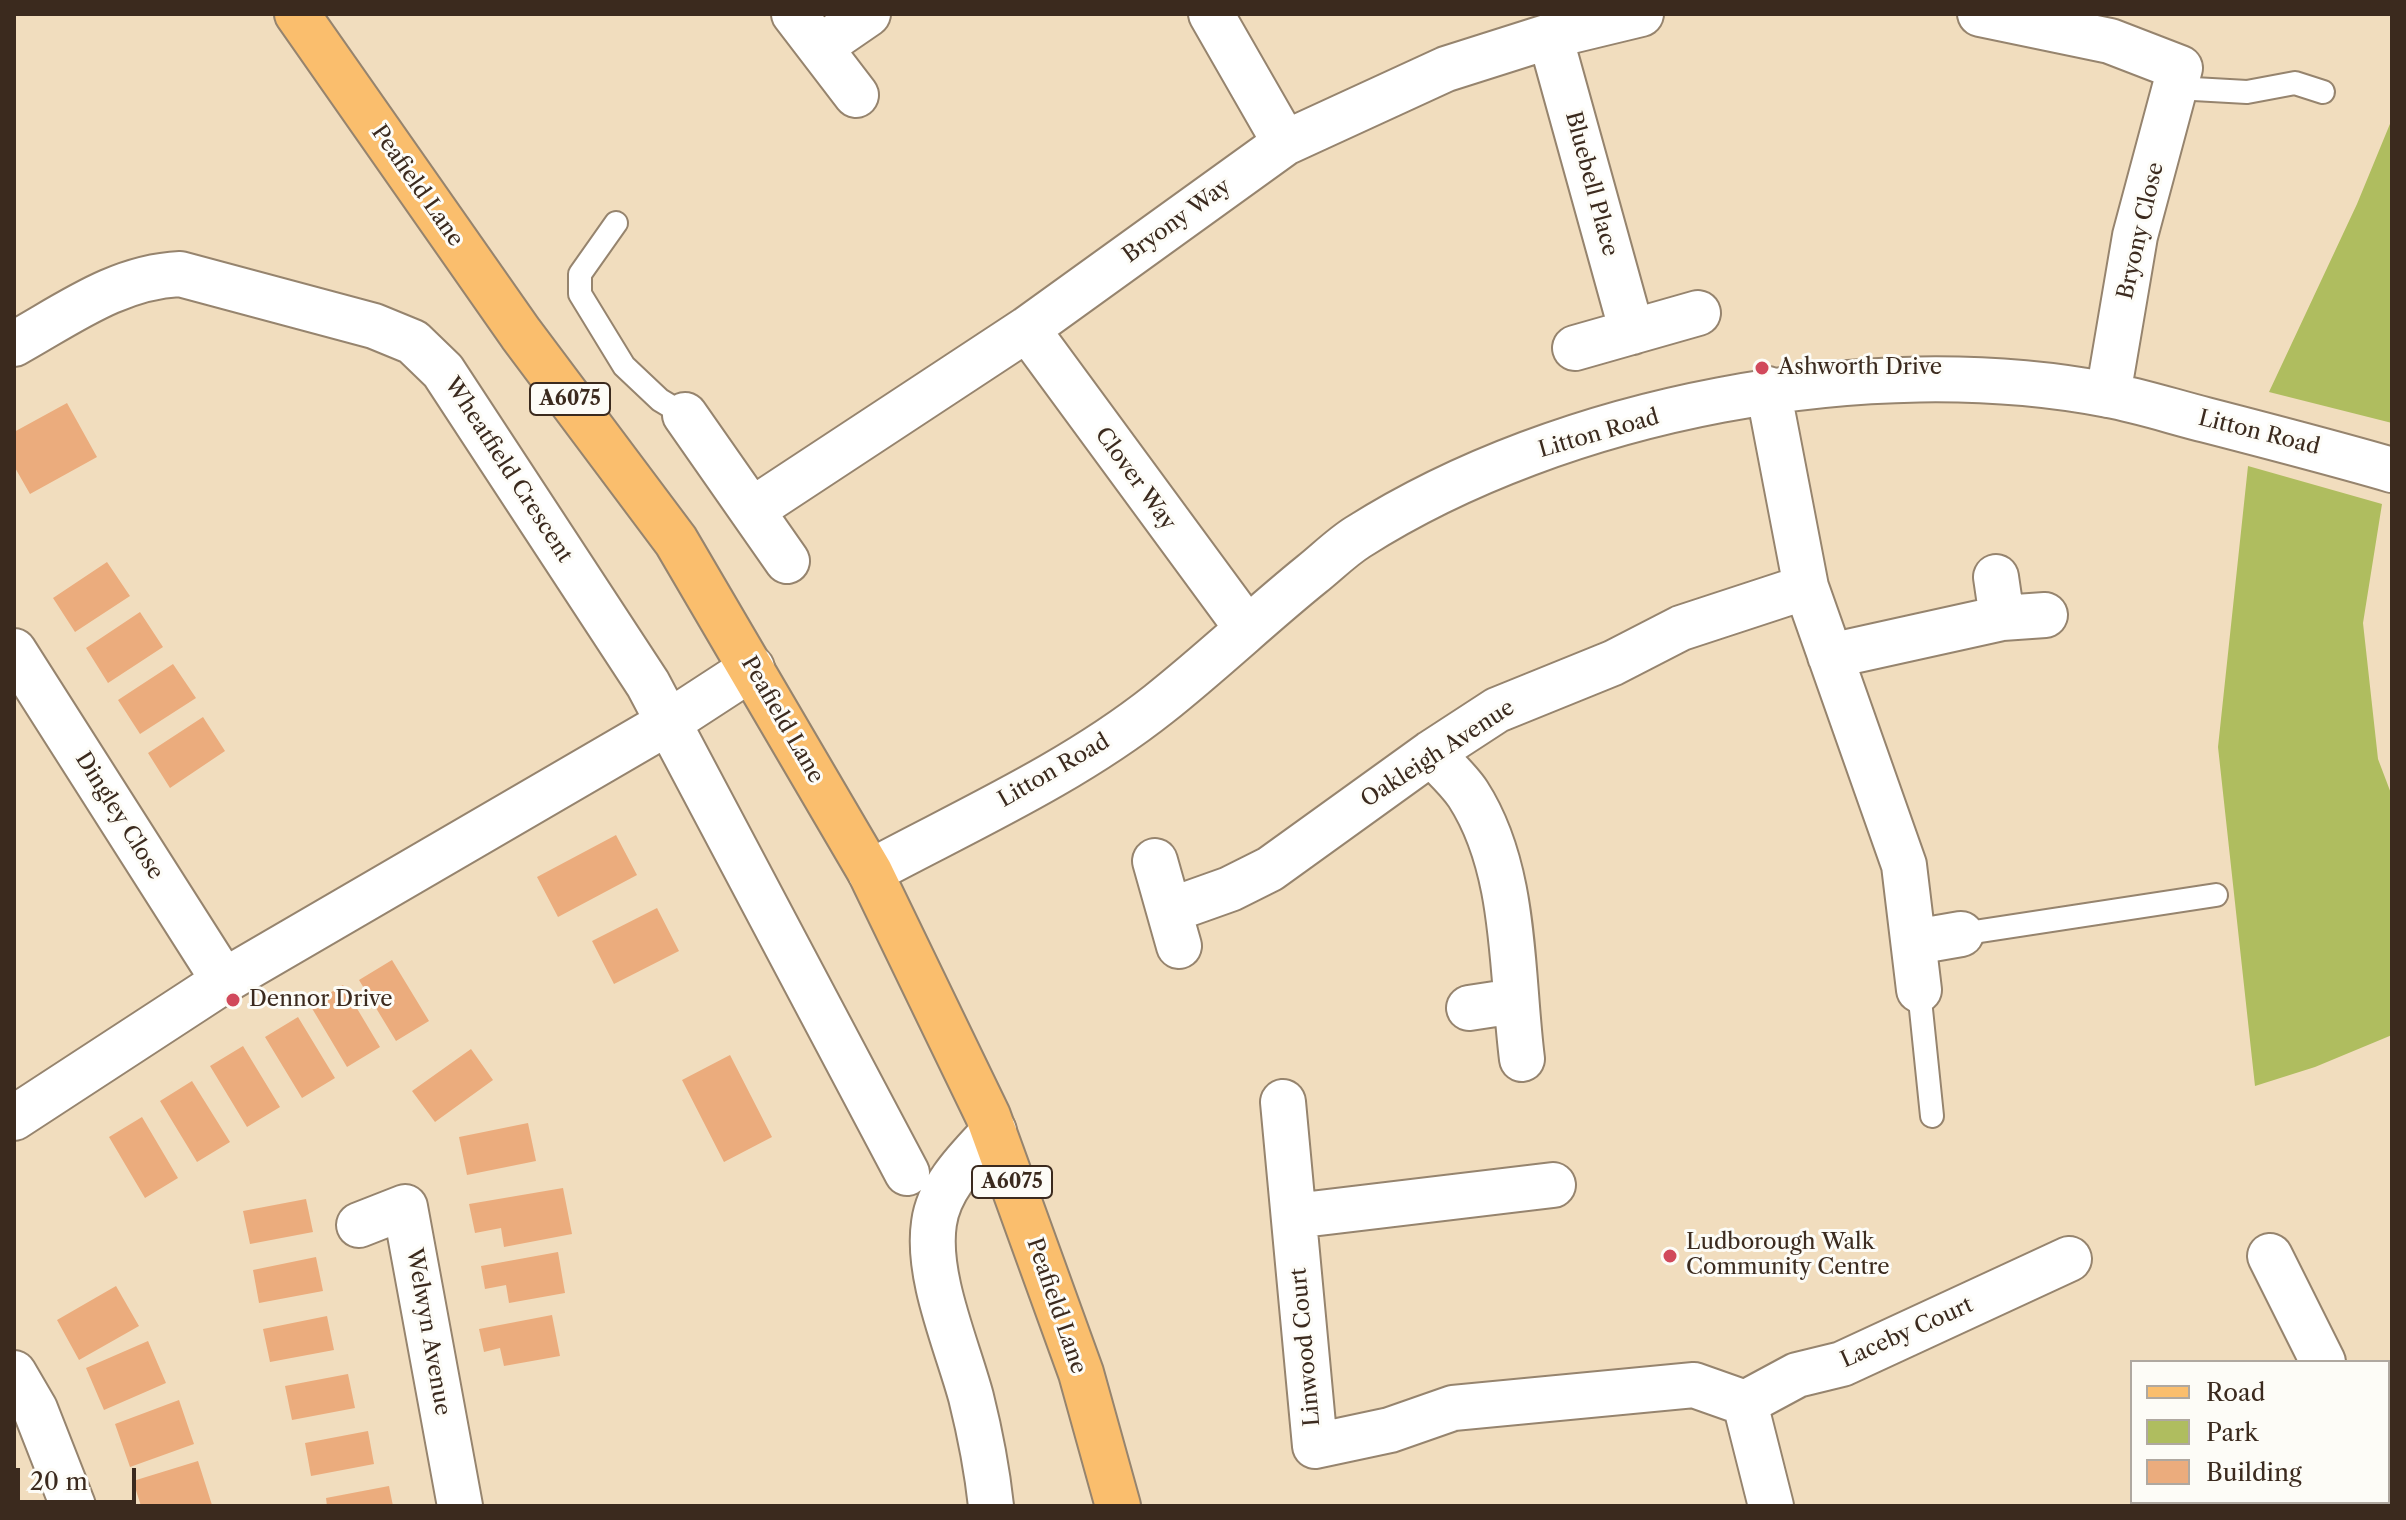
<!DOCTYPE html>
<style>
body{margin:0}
#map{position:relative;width:2406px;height:1520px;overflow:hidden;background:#f1ddbe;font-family:"Libre Caslon Text",serif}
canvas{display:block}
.frame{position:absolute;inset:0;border:16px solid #3b2a1e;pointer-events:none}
.legend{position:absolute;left:2130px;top:1360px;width:260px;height:144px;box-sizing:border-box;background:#fdfcf7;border:2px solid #afa8a0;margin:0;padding:10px 14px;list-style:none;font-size:24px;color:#3b2a1e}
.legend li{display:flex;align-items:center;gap:16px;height:40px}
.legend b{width:40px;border:2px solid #afa8a0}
.scale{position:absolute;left:16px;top:1468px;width:120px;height:36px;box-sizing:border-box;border:4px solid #3b2a1e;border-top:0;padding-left:10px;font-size:24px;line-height:28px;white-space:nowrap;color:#3b2a1e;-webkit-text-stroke:6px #fdfcf7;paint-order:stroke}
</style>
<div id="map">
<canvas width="2406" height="1520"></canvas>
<div class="frame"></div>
<ul class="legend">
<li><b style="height:10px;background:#fabe6d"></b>Road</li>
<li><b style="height:22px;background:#afbd5f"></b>Park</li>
<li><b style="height:22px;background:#ebac7d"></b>Building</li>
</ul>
<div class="scale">20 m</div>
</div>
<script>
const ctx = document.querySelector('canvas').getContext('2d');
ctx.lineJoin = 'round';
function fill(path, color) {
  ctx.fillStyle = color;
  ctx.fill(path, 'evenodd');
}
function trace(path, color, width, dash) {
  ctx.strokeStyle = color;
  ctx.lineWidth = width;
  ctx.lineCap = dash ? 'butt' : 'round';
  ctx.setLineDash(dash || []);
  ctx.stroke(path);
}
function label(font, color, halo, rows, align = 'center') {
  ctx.font = font + ' "Libre Caslon Text",serif';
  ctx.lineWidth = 6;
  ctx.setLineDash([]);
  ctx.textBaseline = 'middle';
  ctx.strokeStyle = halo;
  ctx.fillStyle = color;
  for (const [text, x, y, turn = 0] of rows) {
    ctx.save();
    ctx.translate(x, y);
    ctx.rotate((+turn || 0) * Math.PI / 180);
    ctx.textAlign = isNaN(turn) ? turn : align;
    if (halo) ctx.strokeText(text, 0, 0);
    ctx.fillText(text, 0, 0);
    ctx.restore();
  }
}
const green = new Path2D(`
 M2392,119V423L2269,392L2357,204Z
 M2248,466L2382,504L2363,623L2378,759L2392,796V1035L2315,1067L2255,1086L2218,747Z`);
const building = new Path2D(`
 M67,403L97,457L30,494L14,466V432Z
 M107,562L130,596L75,632L53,598Z
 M140,612L163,647L108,683L86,648Z
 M173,664L196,698L140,734L118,700Z
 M203,717L225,751L170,788L148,753Z
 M616,835L637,875L558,917L537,877Z
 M657,908L679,951L614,984L592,941Z
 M392,960L429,1021L396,1041L359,980Z
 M343,985L380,1047L347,1067L310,1005Z
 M298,1017L335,1078L302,1098L265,1037Z
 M243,1046L280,1107L247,1127L210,1066Z
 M471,1049L493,1080L435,1122L412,1091Z
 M730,1055L772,1137L724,1162L682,1080Z
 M192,1081L230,1142L197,1162L160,1101Z
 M142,1117L178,1178L145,1198L109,1137Z
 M528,1123L536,1161L467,1175L459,1137Z
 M563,1188L572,1234L504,1247L501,1228L475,1233L469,1204Z
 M306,1199L313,1232L250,1244L243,1211Z
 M558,1252L565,1293L509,1303L506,1285L485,1289L481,1266Z
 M316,1257L323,1291L259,1303L253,1270Z
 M116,1286L139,1326L79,1360L57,1320Z
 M552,1315L560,1356L504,1366L500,1348L484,1352L479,1329Z
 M327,1316L334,1350L270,1362L263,1329Z
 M148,1341L166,1383L104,1410L86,1368Z
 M348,1374L355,1408L292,1420L285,1386Z
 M179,1400L194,1444L130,1467L115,1424Z
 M368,1431L374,1464L311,1476L305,1443Z
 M198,1461L212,1505L141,1506L133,1481Z
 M389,1486L393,1506H327L326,1498Z`);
const service = new Path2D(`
 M2176,88L2247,92L2295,83L2323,92
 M616,223L580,274V294L624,366L660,400L685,415
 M1961,934L2216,895
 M1919,990L1932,1116`);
const minor = new Path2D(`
 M794,14L856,95
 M1211,14L1285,143
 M1980,14L2110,41L2180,68L2135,236L2108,395
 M1550,36L1632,332
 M820,47L868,14
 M1027,329L1246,627
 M14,344C68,314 117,277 180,274L374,326L413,342L443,371L648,684L907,1173
 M1575,348L1698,313
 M1768,389L1806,587L1904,865L1919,990
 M685,415L787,561
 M752,510L1027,329L1285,143L1446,69L1550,36L1641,14
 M1996,577L2002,618
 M14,651L224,981
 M1830,656L2002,618L2045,615
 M1431,753C1443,766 1458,779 1468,794C1517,870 1511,972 1522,1059
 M1155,861L1179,946
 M870,872C967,820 1072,773 1159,704C1212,662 1260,616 1312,574C1327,562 1342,547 1358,537C1563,407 1870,349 2108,395C2141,401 2174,412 2206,420C2268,436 2330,452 2392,470
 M1171,910L1230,889L1270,869L1431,753L1497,710L1613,663L1681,628L1806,587
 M1915,942L1961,934
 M1469,1008L1515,1001
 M1283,1102L1315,1446L1390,1430L1453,1408L1694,1385L1745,1403L1771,1506
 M14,1118L224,981L669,722L752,668
 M1294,1216L1553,1185
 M359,1225L405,1207L460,1506
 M2270,1256L2323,1362
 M14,1373L35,1409L73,1506
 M1745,1403L1797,1375L1842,1364L2069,1259
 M2388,1491L2392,1499
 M991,1506C987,1469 980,1433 971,1397C957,1345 926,1276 934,1223C939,1186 970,1157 994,1131`);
const primary = new Path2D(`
 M297,14L521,334L676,541L870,872L988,1116L1081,1373L1118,1506`);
const markers = [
 [1762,368,8,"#d1495b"],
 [233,1000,8,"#d1495b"],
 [1670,1256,8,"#d1495b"]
];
const shields = [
 [570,399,80],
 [1012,1182,80]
];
const shieldNames = [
 ["A6075",570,399],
 ["A6075",1012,1182]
];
const streetNames = [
 ["Bluebell Place",1591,184,75],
 ["Peafield Lane",417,186,55],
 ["Bryony Way",1177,221,-36],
 ["Bryony Close",2141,231,-77],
 ["Litton Road",2259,433,14],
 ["Litton Road",1599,434,-16],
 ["Wheatfield Crescent",508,470,57],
 ["Clover Way",1135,479,54],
 ["Peafield Lane",782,720,60],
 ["Oakleigh Avenue",1438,754,-33],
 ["Litton Road",1054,771,-30],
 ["Dingley Close",119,816,58],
 ["Peafield Lane",1056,1306,71],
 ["Welwyn Avenue",428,1332,80],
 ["Laceby Court",1907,1333,-24],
 ["Linwood Court",1306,1347,-95]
];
const poiNames = [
 ["Ashworth Drive",1778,368],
 ["Dennor Drive",249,1000],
 ["Ludborough Walk",1686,1243],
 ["Community Centre",1686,1268]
];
fill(green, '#afbd5f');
fill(building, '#ebac7d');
trace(service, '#96846e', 26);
trace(minor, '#96846e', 48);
trace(primary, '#96846e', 48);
trace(service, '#fff', 22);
trace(minor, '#fff', 44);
trace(primary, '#fabe6d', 44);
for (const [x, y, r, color] of markers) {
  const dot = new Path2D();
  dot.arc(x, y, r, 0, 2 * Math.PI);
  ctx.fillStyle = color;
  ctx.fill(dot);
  trace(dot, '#fdfcf7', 3);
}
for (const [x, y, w] of shields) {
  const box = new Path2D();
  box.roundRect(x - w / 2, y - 16, w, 32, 6);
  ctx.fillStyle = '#fdfcf7';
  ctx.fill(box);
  trace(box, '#3b2a1e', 2);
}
label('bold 20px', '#3b2a1e', null, shieldNames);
label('22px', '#3b2a1e', '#fdfcf7', streetNames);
label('22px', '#3b2a1e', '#fdfcf7', poiNames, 'left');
</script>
